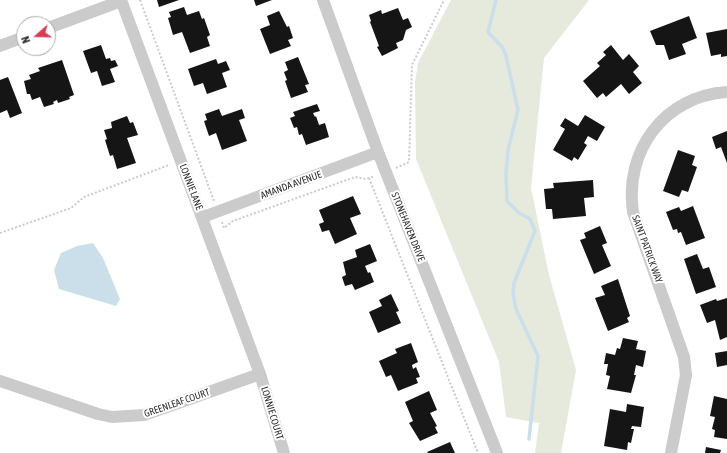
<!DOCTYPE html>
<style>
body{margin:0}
#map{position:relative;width:727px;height:453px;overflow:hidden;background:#fff;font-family:"Asap Condensed",sans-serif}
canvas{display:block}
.north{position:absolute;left:16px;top:16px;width:40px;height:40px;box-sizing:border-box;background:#fff;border:1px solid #ababab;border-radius:50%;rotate:250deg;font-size:11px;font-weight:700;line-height:16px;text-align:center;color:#2e2e2e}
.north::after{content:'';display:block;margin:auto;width:14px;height:18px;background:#d83d53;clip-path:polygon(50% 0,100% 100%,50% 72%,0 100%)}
</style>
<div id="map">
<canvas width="727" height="453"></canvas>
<div class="north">N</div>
</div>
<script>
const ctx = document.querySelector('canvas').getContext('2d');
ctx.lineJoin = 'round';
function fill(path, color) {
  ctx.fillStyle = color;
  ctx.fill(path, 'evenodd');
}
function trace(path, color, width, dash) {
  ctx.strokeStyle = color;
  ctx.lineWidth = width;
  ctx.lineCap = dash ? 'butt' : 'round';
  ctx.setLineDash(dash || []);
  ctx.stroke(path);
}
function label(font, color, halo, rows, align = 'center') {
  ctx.font = font + ' "Asap Condensed",sans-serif';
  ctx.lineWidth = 4;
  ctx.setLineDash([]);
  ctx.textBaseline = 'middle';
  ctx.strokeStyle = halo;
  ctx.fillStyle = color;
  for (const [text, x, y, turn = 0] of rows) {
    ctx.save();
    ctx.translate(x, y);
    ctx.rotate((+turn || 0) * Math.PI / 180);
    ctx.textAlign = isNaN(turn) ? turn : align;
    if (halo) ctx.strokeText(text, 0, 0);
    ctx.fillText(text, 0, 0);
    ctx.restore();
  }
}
const green = new Path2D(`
 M451,0H589L544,58L531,188L549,275L576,370L561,453H535L539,423L506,417L499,362L416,159L415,82L418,63Z`);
const water = new Path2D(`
 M93,243L103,258L120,299L116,306L59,289L54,270L61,253L77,246Z`);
const stream = new Path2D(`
 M496,0L488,32L503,48L506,56L518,110L508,150L506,174L507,201L519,213L530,219L535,231L514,283L513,294L516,309L538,356L529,439`);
const building = new Path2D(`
 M157,0H179L159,7Z
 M254,0H272L256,6Z
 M184,7L187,15L199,11L202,19L204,18L210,35L207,37L210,46L190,53L182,32L173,35L168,18L171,17L169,12Z
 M398,8L403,20L408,18L412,27L406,30L403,40L396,43L398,48L382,56L377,47L379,46L370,22L371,21L369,15L381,10L382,14Z
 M279,11L287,27L289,26L293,38L288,40L291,46L270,54L260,29L270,25L267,16Z
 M689,16L697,38L682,44L686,54L669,60L664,45H656L650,31Z
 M727,29V56L721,57V54L711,56L706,33Z
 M101,45L106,59L110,58L111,61L115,60L118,66L110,69L115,82L102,86L97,71L91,73L83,51Z
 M611,45L623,60L629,54L639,66L633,72L642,83L629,94L621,84L606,97L603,93L597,98L583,81L600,66L597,63L606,55L603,52Z
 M298,57L309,84L305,85L308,92L291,98L285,81L287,80L284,72L288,70L285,62Z
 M216,59L218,64L226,61L230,70L222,73L227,87L207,94L203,83L194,86L188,69Z
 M62,60L74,95L69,97L70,99L58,103L57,100L53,102L54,104L44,107L40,97L32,100L30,94H27L24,81L31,79L29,75L40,71L38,68Z
 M8,77L22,113L10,118L7,110L0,113V80Z
 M317,104L320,111L313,113L315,117L316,116L319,125L325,123L329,137L306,145L302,134L299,135L297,127L294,128L290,118L295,116L293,112Z
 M219,109L222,116L242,109L245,118L239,120L247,141L222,150L216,133L209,136L204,121L207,120L205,114Z
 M585,115L605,127L597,141L588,136L584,143L587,145L578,160L574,157L572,161L553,150L565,129L560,126L565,118L578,126Z
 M127,116L130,123L133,122L138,135L127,138L136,163L117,169L113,155L110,156L105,140L107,139L104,130L112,128L111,122Z
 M727,131V163L721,147L716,149L712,137Z
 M678,150L695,156L692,165L697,167L688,192L682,190L679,197L663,191Z
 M593,180L594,197L584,198L586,216L553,219L552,209H546L544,189L554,188L553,183Z
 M353,196L361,214L350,218L357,234L335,244L329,230L322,232L319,224L324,222L319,210Z
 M693,206L705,238L686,245L681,232L678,233L677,229L673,230L666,212L679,207L681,211Z
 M600,226L607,243L602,245L611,266L594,274L580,240L586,238L584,233Z
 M370,244L377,261L365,266L368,273L370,272L374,282L355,290L352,284L345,286L342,277L346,275L343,262L357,257L355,250Z
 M697,254L703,269L709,267L716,287L696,294L684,259Z
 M618,279L630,316L627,318L629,322L608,331L595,298L605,295L601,286Z
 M391,294L399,311L396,312L401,323L378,333L369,312L382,306L379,300Z
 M727,298V337L720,340L715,320L707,323L700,305L716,299L717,301Z
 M623,338L638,341L636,349L646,351L643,367L636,365L634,375H636L631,393L607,389L610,376L606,375L608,364H604L606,353L615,355L617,348L620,349Z
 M411,343L418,362L412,365L413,369L416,367L420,377L416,378L418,383L398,391L391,375L386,377L379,361L397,353L395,349Z
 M727,351V365L717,367L715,353Z
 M429,391L437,410L430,413L437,426L435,427L438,433L420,441L409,423L413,421L405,402Z
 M714,396L727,399V439L714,437L715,430L712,429L715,417L710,416Z
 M627,404L644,407L641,427L632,426L631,429H634L631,443L628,442L627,450L604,446L610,409L626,412Z
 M450,442L455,453H428L427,452Z
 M706,447L721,450L720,453H705Z`);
const path = new Path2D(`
 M140,0L214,201
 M396,168L409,162L412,65L444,0
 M369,178L478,453
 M222,222L224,228L233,221L355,177L366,179L375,176
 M0,233L71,208L84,197L169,165`);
const minor = new Path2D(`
 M121,0L260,374L284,453
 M323,0L378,152L497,453
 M48,28L121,1
 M0,46L24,37
 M203,217L378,152
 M0,381L98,414L112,417L144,415L260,374
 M671,453L686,375L684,357L633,212C624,151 664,96 727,92`);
const streetNames = [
 ["AMANDA AVENUE",291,185,-20],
 ["LONNIE LANE",191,187,69],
 ["STONEHAVEN DRIVE",408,227,68],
 ["SAINT PATRICK WAY",647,249,70],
 ["GREENLEAF COURT",177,403,-19],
 ["LONNIE COURT",272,413,73]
];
fill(green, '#e5eadc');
fill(water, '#cadfe9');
trace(stream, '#cadfe9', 3.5);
fill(building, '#151515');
trace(path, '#cbcbcb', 2, [2, 2]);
trace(minor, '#cbcbcb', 12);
label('10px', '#2e2e2e', '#fff', streetNames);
</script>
